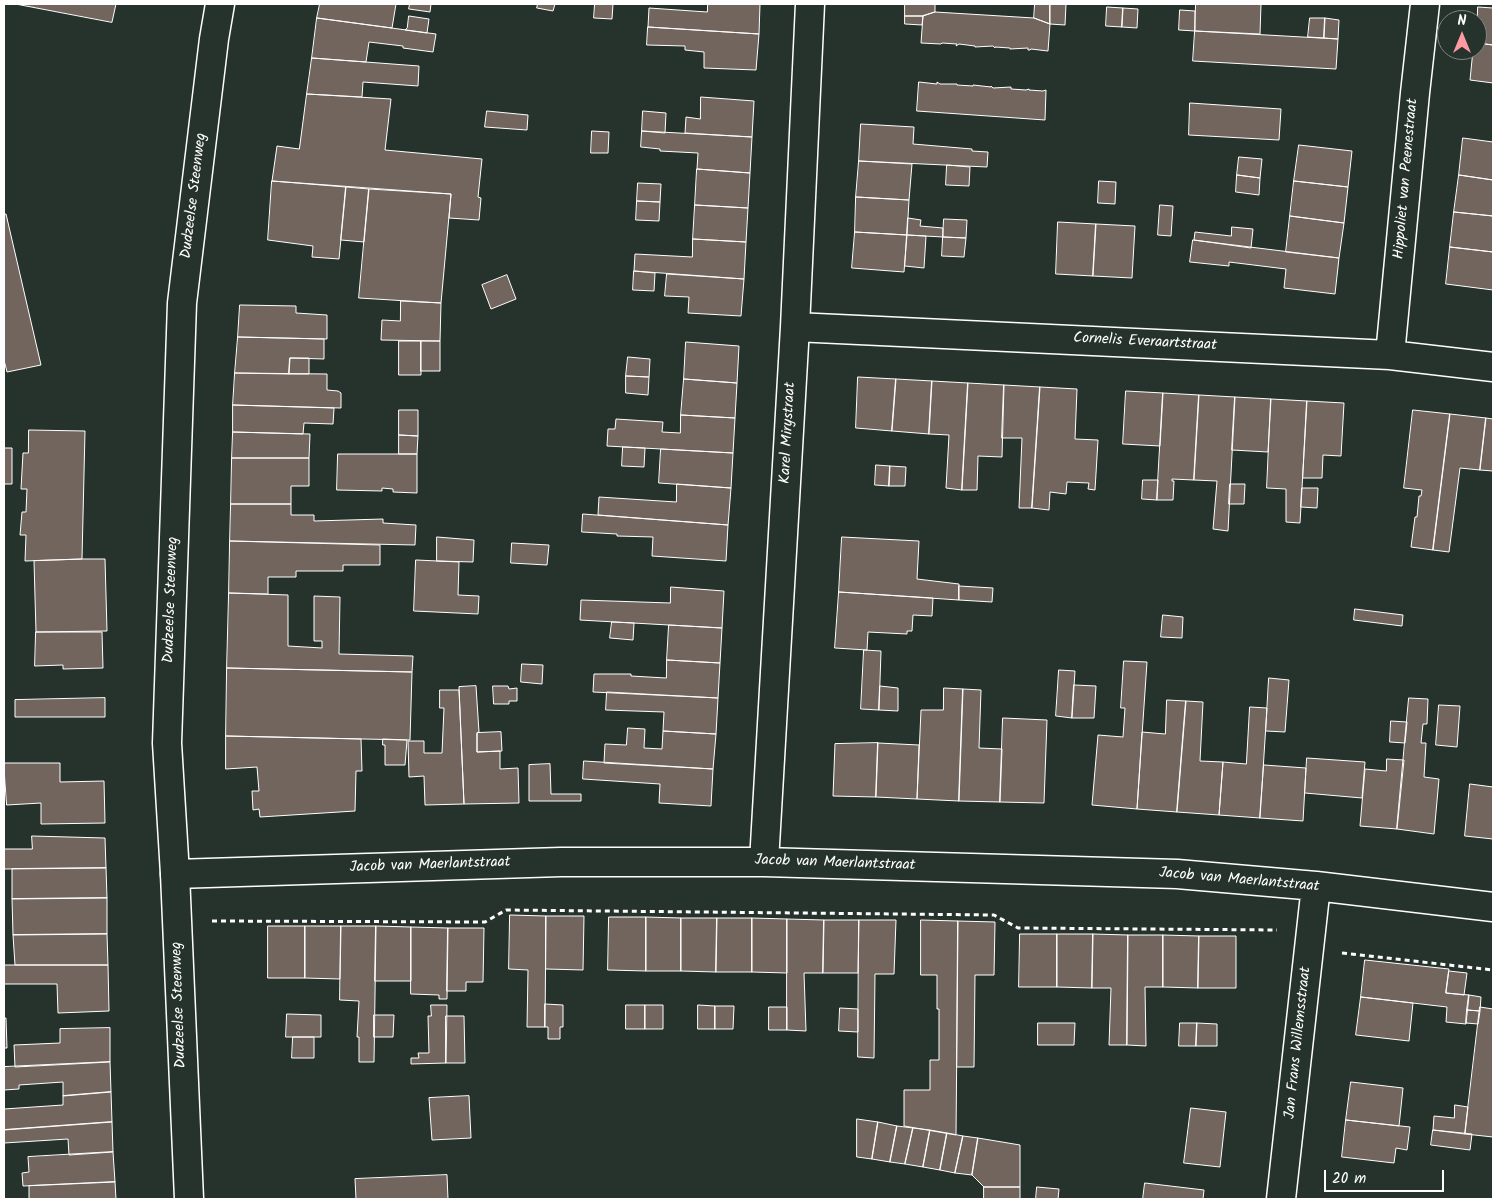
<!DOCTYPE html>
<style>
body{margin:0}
#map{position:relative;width:1497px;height:1203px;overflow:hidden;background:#26332d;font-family:Kalam,sans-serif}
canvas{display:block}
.frame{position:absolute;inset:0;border:5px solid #fff;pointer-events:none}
.north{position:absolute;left:1437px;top:10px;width:50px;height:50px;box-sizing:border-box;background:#26332d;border:1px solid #7d8581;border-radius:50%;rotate:0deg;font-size:14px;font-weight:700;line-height:20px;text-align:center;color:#fff}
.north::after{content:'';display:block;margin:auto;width:18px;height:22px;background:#ff9aa2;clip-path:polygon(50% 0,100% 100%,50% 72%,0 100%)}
.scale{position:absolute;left:1324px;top:1170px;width:120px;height:22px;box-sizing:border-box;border:2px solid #fff;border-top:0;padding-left:6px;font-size:15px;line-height:18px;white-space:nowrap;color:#fff;-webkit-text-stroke:4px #26332d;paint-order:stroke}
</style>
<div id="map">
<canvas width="1497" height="1203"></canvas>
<div class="frame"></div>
<div class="north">N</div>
<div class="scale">20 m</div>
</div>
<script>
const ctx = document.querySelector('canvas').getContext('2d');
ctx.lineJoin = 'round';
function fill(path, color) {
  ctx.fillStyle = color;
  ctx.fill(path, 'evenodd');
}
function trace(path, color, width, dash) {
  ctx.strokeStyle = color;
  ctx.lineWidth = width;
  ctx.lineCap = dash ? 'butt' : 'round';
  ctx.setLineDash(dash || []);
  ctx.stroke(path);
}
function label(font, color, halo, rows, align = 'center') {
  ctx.font = font + ' Kalam,sans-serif';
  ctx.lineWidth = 4.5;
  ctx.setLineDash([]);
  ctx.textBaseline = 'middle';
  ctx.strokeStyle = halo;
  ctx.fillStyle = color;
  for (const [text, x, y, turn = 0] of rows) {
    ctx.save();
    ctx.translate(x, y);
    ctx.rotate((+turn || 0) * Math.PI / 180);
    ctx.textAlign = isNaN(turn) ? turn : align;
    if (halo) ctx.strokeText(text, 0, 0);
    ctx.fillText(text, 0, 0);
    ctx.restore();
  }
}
const building = new Path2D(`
 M16,4H116L112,22Z
 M320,4H396L392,28L317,18Z
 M410,4H431L430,12L409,9Z
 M538,4H555L553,11L537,8Z
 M595,4H613L612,19L594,18Z
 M708,4H760L759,34L648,27L649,8L707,12Z
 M905,4H935V12L923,16H905Z
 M1035,4H1050V24L1034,18Z
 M1050,4H1066L1065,25L1050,24Z
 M1196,4H1261L1260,34L1195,31Z
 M1107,7L1123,8L1122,27L1106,26Z
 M1478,7L1493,8V45L1477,43Z
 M1123,8L1138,9L1137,28L1122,27Z
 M1180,10L1195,11V31L1179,30Z
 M935,12L1034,18L1050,24L1048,51L1031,49L1030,50H1028V48L1010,49V48L995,47V48L993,46L975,47V46L959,44L956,46L957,44L942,43L941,44L921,43L923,16Z
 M409,16L429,19L427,33L405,30L407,28Z
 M905,16H923L922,25L905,24Z
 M317,18L436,34L433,52L403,48V46L369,42L366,62L312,58Z
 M1310,18H1325L1324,38L1308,37Z
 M1325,18L1339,20L1338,39L1324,38Z
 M648,27L759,34L756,70L704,68V52L685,50V46L647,45Z
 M1195,31L1338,39L1336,69L1193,61Z
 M1477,43L1493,45V83L1470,80L1473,50H1477Z
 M312,58L419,66L418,86L363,82L362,97L307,94Z
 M919,82L937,84V82L940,84H957V85L973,86V85L991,87V86L993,88L1011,87V89L1026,90L1029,89V90L1043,91L1046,90L1045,120L917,111Z
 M307,94L391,99L385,150L482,159L478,197L481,198L479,220L449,218L451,194L272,181L277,146L299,149Z
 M701,97L754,101L752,137L685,133L686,117L700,119Z
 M1190,103L1281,109L1279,140L1189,135Z
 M487,111L528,115L527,130L485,127Z
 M643,111L666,113L665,133L642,131Z
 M861,124L914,127L913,144L972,149V151L988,152L987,167L859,161Z
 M592,131L609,132L608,153H591Z
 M642,131L752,137L750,173L697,169L698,153L660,151V149L641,147Z
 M1463,138L1493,142V180L1459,175Z
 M1299,145L1352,151L1348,187L1294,181Z
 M1239,157L1262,159L1260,178L1237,175Z
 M859,161L912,164L909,200L856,197Z
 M947,165L970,167L969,186L946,185Z
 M697,169L750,173L748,208L695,205Z
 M1237,175L1260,178L1259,195L1236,192Z
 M1459,175L1493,180V216L1454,212Z
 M272,181L346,187L339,259L312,257L313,246L268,240Z
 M1099,181L1116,182L1115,204L1098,203Z
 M1294,181L1348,187L1344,223L1290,216Z
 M638,183L661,184L660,202L637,201Z
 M346,187L369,189L364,242L341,240Z
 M369,189L451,194L441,303L359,298Z
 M856,197L909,200L907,235L855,232Z
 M637,201L660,202L659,221L636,220Z
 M695,205L748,208L746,242L693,239Z
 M1160,205L1173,206L1171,236L1158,235Z
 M1454,212L1493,216V252L1450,247Z
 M4,214H6L41,365L7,372L4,360Z
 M1290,216L1344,223L1339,258L1286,252Z
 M908,218L921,220L920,226L943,228V237L907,235Z
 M944,219L967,220L966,238L943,237Z
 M1058,222L1096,224L1093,276L1056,274Z
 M1096,224L1135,226L1132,278L1093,276Z
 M1232,227L1253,229L1251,248L1194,240L1195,232L1231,236Z
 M855,232L907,235L904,272L852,268Z
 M907,235L926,236L924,268L905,266Z
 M943,237L966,238L964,257L942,256Z
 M693,239L746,242L744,279L634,271L635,254L692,257Z
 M1193,240L1339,258L1335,294L1284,288L1286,269L1229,262V266L1190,262Z
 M1450,247L1493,252V290L1446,284Z
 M634,271L655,273L654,291L633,290Z
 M667,274L744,279L741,316L688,313L689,297L665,296Z
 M507,275L516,299L491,309L482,285Z
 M401,301L441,303L440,341L381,340L382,320L400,321Z
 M240,305L296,306V313L327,315V339L238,337Z
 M238,337L324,339V359L290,358L289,374L235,373Z
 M399,341H421V375H399Z
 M421,341H440V371H421Z
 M686,342L739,346L737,383L684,379Z
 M628,357L650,359L649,377L626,376Z
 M290,358H309V374H289Z
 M235,373L327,374V390L338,391L341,393V408L233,405Z
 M626,376L649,377L648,395L626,393Z
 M858,377L896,379L892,431L856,428Z
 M684,379L737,383L735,418L681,415Z
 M896,379L932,381L929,434L892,431Z
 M932,381L968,383L962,490L946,488L949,435L929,434Z
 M968,383L1004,385L1002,457L978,456L977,490H962Z
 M1004,385L1040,387L1032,508H1019L1022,438H1002Z
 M1040,387L1077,389L1075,439L1098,440L1095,490L1088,489L1089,483L1067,482L1066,494L1050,492L1049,510L1032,508Z
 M1126,391L1163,393L1160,446L1123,444Z
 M1163,393L1199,395L1194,480L1172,479V481H1174L1173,500H1157Z
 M1199,395L1235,397L1228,531L1213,529L1217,481L1194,480Z
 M1235,397L1271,399L1268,452L1232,450Z
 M1271,399L1307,401L1300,523L1286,522V489L1267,488Z
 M1307,401L1344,403L1341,456L1323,455L1322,478H1303Z
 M233,405L334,408L333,424L304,423L303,434L233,432Z
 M399,410H418V436L399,435Z
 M1413,410L1450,414L1433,550L1411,547L1415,517H1417L1419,496H1421L1422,490L1404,488Z
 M1450,414L1486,418L1480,470L1460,468L1449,552L1433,550Z
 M681,415L735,418L733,453L607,446L608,429H615L616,419L663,422L662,432L680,433Z
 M1486,418L1493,419V471L1480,470Z
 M29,430L85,431L82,559L25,561L26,535H20L22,512H26L27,489H21L23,453H28Z
 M233,432L310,434L309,458H232Z
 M399,435L418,436L417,454H399Z
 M623,447L645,448L644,467L622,466Z
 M4,448H12V484H4Z
 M661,449L733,453L731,488L659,483Z
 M338,454H417V493L393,492V489L382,488V491L337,490Z
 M232,458H309V486H291V504H231Z
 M876,465L890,466L889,486L875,485Z
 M890,466L906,467L905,486H889Z
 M1143,480H1158L1157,500L1142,499Z
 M677,484L731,488L728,525L598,515L599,497L676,502Z
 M1230,484H1245L1244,504H1229Z
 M1302,488H1318L1317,508L1301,507Z
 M231,504H291V515H314V521L383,519V523L416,525L415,545L230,541Z
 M583,514L728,525L726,561L652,556L653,537L617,536V534L582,532Z
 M437,537L474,540L473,562L437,561Z
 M842,537L919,541L917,579L959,584V600L839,592Z
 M230,541L380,545V565H343V571H296V577H268V594L229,593Z
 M512,543L549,545L547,565L511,563Z
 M82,559H105L107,631L36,632L34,561Z
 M416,560L459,562L458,595L479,596L478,614L414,611Z
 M959,586L993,588L992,602L959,600Z
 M671,587L724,591L722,628L580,620L581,600L670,603Z
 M839,592L933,598L932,616L913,615L912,631H907V634L868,632L867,650L835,648Z
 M229,593L288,595V646L322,648V641H314V596L340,597L339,654L413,656L412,672L227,668Z
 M1355,609L1403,615L1402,626L1354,620Z
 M1163,615L1183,617L1182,638L1161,637Z
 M612,622L634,623L633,640L610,638Z
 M669,625L722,628L720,663L667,660Z
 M36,632H102L103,668L63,669V665L35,666Z
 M864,650L881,651L879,710L861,709Z
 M667,660L720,663L718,698L593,692L594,674H631V676L666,678Z
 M1124,661L1147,662L1137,809L1092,805L1098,735L1123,737L1125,708H1121Z
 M522,664L543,665L542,684L521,682Z
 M227,668L412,672L410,740L226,736Z
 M1059,670L1075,671L1072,718L1056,716Z
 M1269,678L1289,680L1285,732L1266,731Z
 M1074,685L1096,686L1094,718H1072Z
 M476,686L479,732L477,733V752L500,751V769L518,768L519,803L464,804L459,687Z
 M493,686H508L509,689L517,688V701H509V704H494Z
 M880,686L898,688V711L879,710Z
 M944,688L963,689L959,801L917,799L921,710H943Z
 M963,689L981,690L979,748L1002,749L1000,802L959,801Z
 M440,690H459L464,804L425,805L424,776L409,777L408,741H424V753H442L444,708H440Z
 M607,692L718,698L716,734L663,731L664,712L606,710Z
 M105,698V717H15V700Z
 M1409,698L1428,699L1427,724H1423L1421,743H1426L1424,777L1439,779L1434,834L1397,829Z
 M1167,700L1186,701L1177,812L1137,809L1142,732L1165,734Z
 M1186,701L1203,702L1200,761L1223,762L1219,815L1177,812Z
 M1439,705L1460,706L1457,747L1436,745Z
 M1250,707L1267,708L1260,818L1219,815L1223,762L1246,764Z
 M1003,718L1047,720L1044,803L1000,802Z
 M1391,721L1407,722L1405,743L1390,742Z
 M628,728L645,729L644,748L662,749L663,731L716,734L713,769L604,763L605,744L626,745Z
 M501,732L502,751L477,752V733Z
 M226,736L361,739L362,771H356L355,811L260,817L259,809L253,810L252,791H259L257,767L226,769Z
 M383,739L407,740L405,765H385V745H383Z
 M878,743L919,745L917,799L876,797Z
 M878,743L876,797L833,796L835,744Z
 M1307,758L1365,762L1362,798L1305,793Z
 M1387,759L1404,760L1397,829L1360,826L1365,769L1386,771Z
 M584,761L713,769L711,806L659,803L660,784L583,779Z
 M4,763H60V782L104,781L105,823L41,824V803L7,805Z
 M550,764L551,794H581V801H529V765Z
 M1264,765L1306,768L1303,821L1260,818Z
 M1470,784L1493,787V785V839L1465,836Z
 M32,836L105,838L106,868L4,869V849H32Z
 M106,868L107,898L12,899V869Z
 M107,898V934L13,935L12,899Z
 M510,915L546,916L545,1027H527L528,970L509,969Z
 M546,916H584L583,970L546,969Z
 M609,917H646V971L608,970Z
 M646,917L681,918V971H646Z
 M681,918H717L716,972L681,971Z
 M717,918H752V972H716Z
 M752,918L787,919V973L752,972Z
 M787,919L824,920L823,973H804L806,1031L787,1030Z
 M824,920H859L858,973H823Z
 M859,920H896L894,974H875L874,1058L858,1057Z
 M921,920L958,921L956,1135L904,1126V1090H930V1060H939V1009H937V975H921Z
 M958,921L995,922L994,975H975L974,1067H957Z
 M268,926H305V978H268Z
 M305,926H341L340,979L305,978Z
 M341,926H376L374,1062H359V1037H357L359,1001L340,1000Z
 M376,926L411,927V981H375Z
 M411,927L448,928L447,999H439V995L411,994Z
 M448,928H484L483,982H466V991H447Z
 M107,934L108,965H15L13,935Z
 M1020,934H1057V987H1019Z
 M1057,934H1093L1092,988L1057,987Z
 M1093,934L1128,935L1127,1045H1109L1111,988H1092Z
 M1128,935H1163V987H1145L1146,1046L1127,1045Z
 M1163,935L1199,936L1198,988L1163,987Z
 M1199,936H1236V988H1198Z
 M1365,960L1449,969L1446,993L1469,995L1466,1024L1446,1022L1447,1007L1361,997Z
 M4,965H108L109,1011L58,1013L57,984H4Z
 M1449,971L1467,973L1464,995L1446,993Z
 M1469,995L1481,997L1480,1011L1467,1010Z
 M1361,997L1413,1003L1409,1041L1356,1035Z
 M545,1004L563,1005V1027H560V1039H548V1027H545Z
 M431,1005H447L446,1063L411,1064V1058H419L418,1053H429L428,1016H431Z
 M626,1005H645V1029H626Z
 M645,1005H663V1029H645Z
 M698,1005L715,1006V1029H698Z
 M715,1006H734L733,1029H715Z
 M769,1007H787V1030H769Z
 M1480,1007L1493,1009V1137L1465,1134Z
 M840,1008L858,1009V1032L839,1031Z
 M1467,1010L1480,1011L1478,1024L1466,1023Z
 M287,1014L321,1015V1037H286Z
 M374,1015H394L393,1037H374Z
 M446,1016H464L465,1063H446Z
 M4,1018H6L7,1048H4Z
 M1038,1023H1075L1074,1045H1038Z
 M1180,1023H1197L1196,1046H1179Z
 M1197,1023L1217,1024V1046H1196Z
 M110,1028V1062L15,1067L14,1045L60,1043V1029Z
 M293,1037H314V1058H292Z
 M110,1062L111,1092L63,1096V1082L19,1085V1089L4,1090V1067Z
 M1351,1082L1403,1088L1399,1126L1346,1120Z
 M111,1092L112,1122L4,1130V1109L63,1105V1096Z
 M469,1096L471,1138L432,1140L429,1098Z
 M1455,1105L1468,1107L1465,1134L1433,1130L1434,1116L1454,1118Z
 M1191,1108L1226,1112L1220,1167L1184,1163Z
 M857,1119L878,1122L872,1159L857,1157Z
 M1346,1120L1410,1127L1407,1150L1396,1148L1394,1163L1342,1157Z
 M112,1122L113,1152L69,1155L68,1139L4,1143V1130Z
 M878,1122L897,1126L890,1162L872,1159Z
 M897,1126L913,1128L905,1164L890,1162Z
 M913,1128L930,1130L923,1167L905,1164Z
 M930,1130L947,1133L940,1170L923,1167Z
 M1433,1130L1472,1134L1470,1150L1431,1145Z
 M947,1133L963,1136L955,1173L940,1170Z
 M963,1136L978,1138L972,1175L955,1173Z
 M978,1138L1020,1145V1187H984L972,1175Z
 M113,1152L115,1182L23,1186L22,1173L29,1172L28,1157Z
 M447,1175L448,1199H356L355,1179Z
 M115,1182L116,1199H29V1186Z
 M1145,1183L1204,1190L1203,1199H1143Z
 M984,1187H1020V1199H984Z
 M1037,1187L1059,1189L1058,1199H1036Z`);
const path = new Path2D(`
 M212,921L485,922L506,910L994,915L1018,928L1277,930
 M1342,953L1493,970`);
const street = new Path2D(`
 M795,327L1390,355L1493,367
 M1390,355L1415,93L1425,4
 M764,862L795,327L810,4
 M175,874L561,862H764L1177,874L1316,886L1493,907
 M1281,1199L1316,886`);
const secondary = new Path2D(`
 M189,1199L175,874L167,743L182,303L214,39L220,4`);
const streetNames = [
 ["Hippoliet van Peenestraat",1407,179,-85],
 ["Dudzeelse Steenweg",195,196,-83],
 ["Cornelis Everaartstraat",1145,343,3],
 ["Karel Mirystraat",789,433,-87],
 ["Dudzeelse Steenweg",172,600,-88],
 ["Jacob van Maerlantstraat",835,864,2],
 ["Jacob van Maerlantstraat",430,866,-2],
 ["Jacob van Maerlantstraat",1239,881,5],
 ["Dudzeelse Steenweg",180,1005,-92],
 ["Jan Frans Willemsstraat",1299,1043,-84]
];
fill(building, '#72655e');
trace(building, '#fff', 1);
trace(street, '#fff', 31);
trace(secondary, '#fff', 31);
trace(path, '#fff', 3, [5, 4]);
trace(street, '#26332d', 28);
trace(secondary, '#26332d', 28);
label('15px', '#fff', '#26332d', streetNames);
</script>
